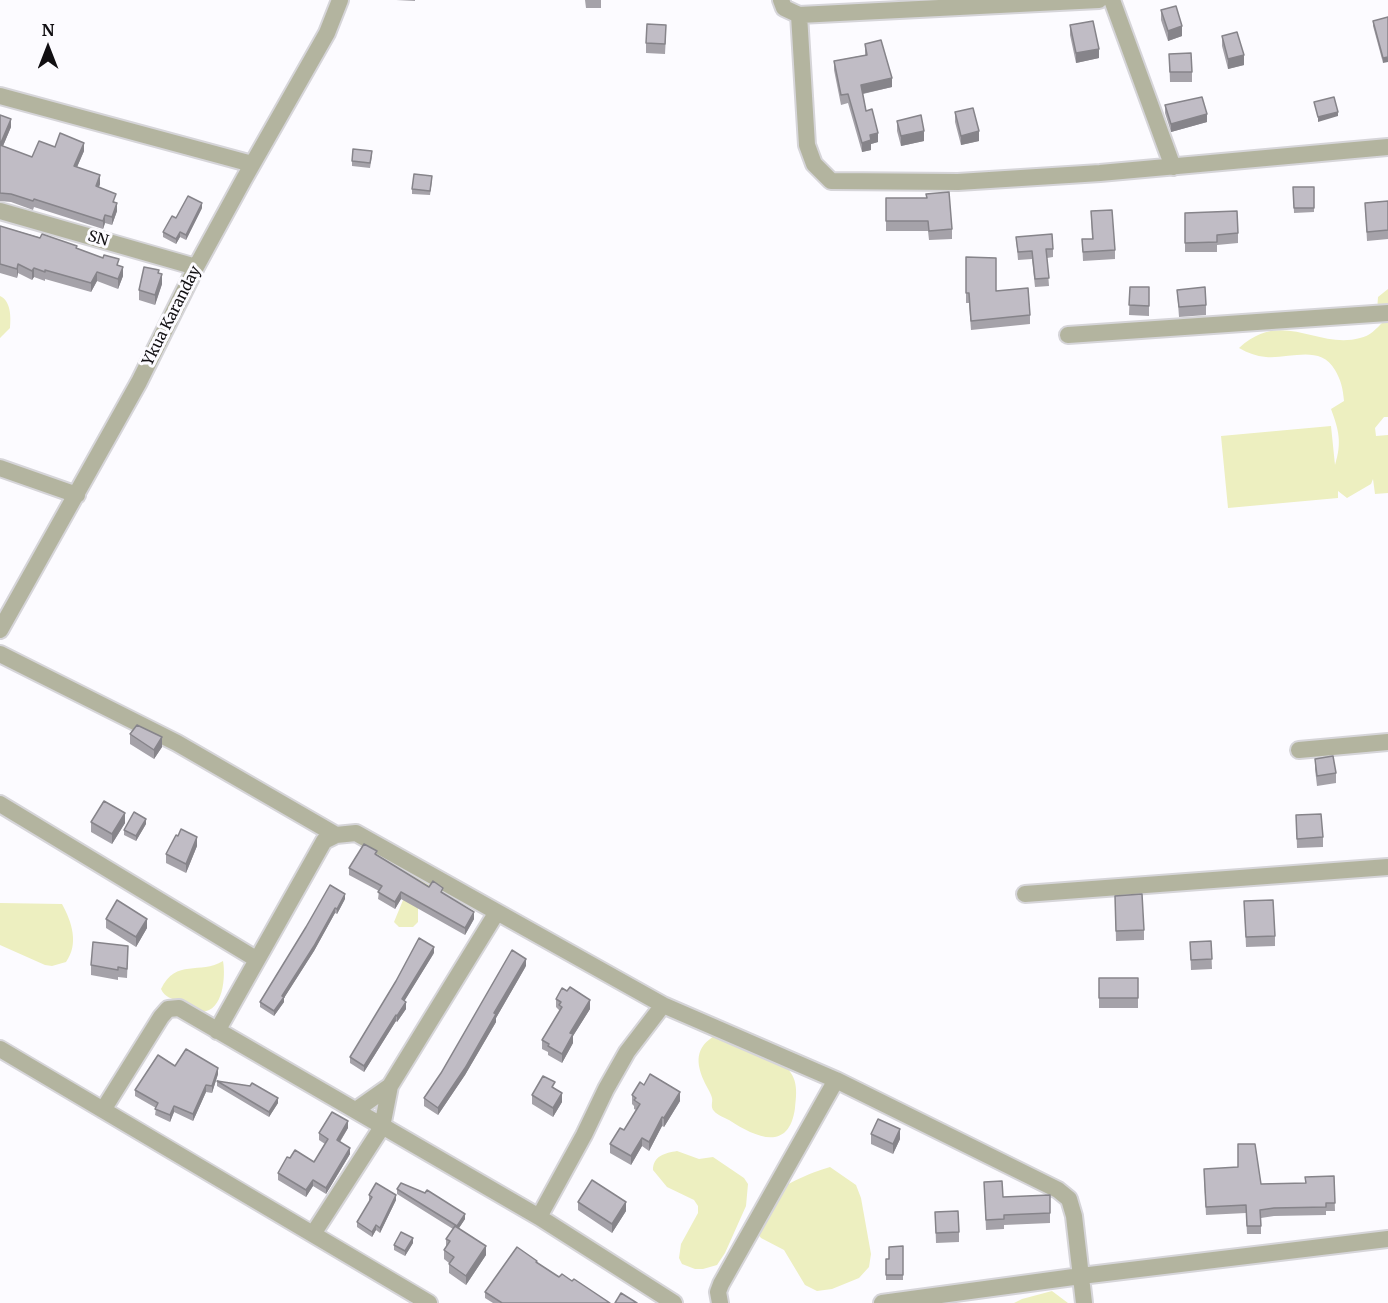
<!DOCTYPE html>
<style>
body{margin:0}
#map{position:relative;width:1388px;height:1303px;overflow:hidden;background:#fcfbff;font-family:Merriweather,serif}
canvas{display:block}
.north{position:absolute;left:18px;top:18px;width:60px;height:60px;-webkit-text-stroke:4px #fcfbff;paint-order:stroke;rotate:0deg;font-size:16px;font-weight:700;line-height:24px;text-align:center;color:#110f12}
.north::after{content:'';display:block;margin:auto;width:21px;height:27px;background:#110f12;clip-path:polygon(50% 0,100% 100%,50% 72%,0 100%)}
</style>
<div id="map">
<canvas width="1388" height="1303"></canvas>
<div class="north">N</div>
</div>
<script>
const ctx = document.querySelector('canvas').getContext('2d');
ctx.lineJoin = 'round';
function fill(path, color) {
  ctx.fillStyle = color;
  ctx.fill(path, 'evenodd');
}
function trace(path, color, width, dash) {
  ctx.strokeStyle = color;
  ctx.lineWidth = width;
  ctx.lineCap = dash ? 'butt' : 'round';
  ctx.setLineDash(dash || []);
  ctx.stroke(path);
}
function label(font, color, halo, rows, align = 'center') {
  ctx.font = font + ' Merriweather,serif';
  ctx.lineWidth = 6;
  ctx.setLineDash([]);
  ctx.textBaseline = 'middle';
  ctx.strokeStyle = halo;
  ctx.fillStyle = color;
  for (const [text, x, y, turn = 0] of rows) {
    ctx.save();
    ctx.translate(x, y);
    ctx.rotate((+turn || 0) * Math.PI / 180);
    ctx.textAlign = isNaN(turn) ? turn : align;
    if (halo) ctx.strokeText(text, 0, 0);
    ctx.fillText(text, 0, 0);
    ctx.restore();
  }
}
const green = new Path2D(`
 M1388,289V417H1384L1375,428L1376,436L1388,435V493L1375,494L1373,479L1371,484L1347,498L1338,491V498L1228,508L1221,436L1331,426L1335,465C1342,442 1339,431 1331,409L1344,401C1343,389 1341,380 1335,370C1320,344 1290,359 1266,357C1256,356 1248,353 1239,348C1282,308 1318,350 1360,338C1370,336 1376,329 1383,322L1377,311L1378,297Z
 M0,296C11,301 11,317 10,328L0,338Z
 M397,864L434,884L418,905V922L413,927H399L394,922L408,888L396,868Z
 M0,903L62,904C72,922 79,944 66,962L52,966L45,965L0,945Z
 M223,961C226,977 223,1017 197,1011C191,1009 185,1005 180,1002C172,998 165,998 161,989C176,958 200,975 223,961Z
 M720,1033L785,1066C798,1078 797,1091 795,1108C789,1153 755,1137 729,1120C725,1118 717,1115 714,1111C710,1107 713,1102 712,1098C711,1093 706,1086 704,1081C694,1059 697,1044 720,1033Z
 M677,1151L699,1159L713,1157L744,1178L748,1184L746,1206L725,1253L717,1265L703,1269H695L682,1264L679,1258L681,1244L698,1213V1206L694,1200L667,1187L653,1170C653,1156 665,1153 677,1151Z
 M830,1167L856,1185L861,1198L871,1254L869,1267L859,1278L832,1289L817,1291L805,1285L784,1250L761,1238L753,1228C757,1220 760,1208 766,1201C780,1185 810,1173 830,1167Z
 M1052,1291L1068,1303H1014L1022,1299Z`);
const minor = new Path2D(`
 M781,0L784,8L799,15L1099,0
 M1112,0L1173,167
 M799,15L807,145L814,164L831,181L958,182L1100,173L1388,147
 M0,96L252,164
 M0,211L196,267
 M1068,335L1388,313
 M0,468L77,495
 M0,630L139,382L196,267L244,179L327,33L340,0
 M0,654L177,743L336,835
 M1299,750L1388,742
 M0,804L256,959
 M1025,894L1388,867
 M217,1031L324,841L336,835L356,833L663,1005L836,1080L1058,1190L1069,1199L1074,1216L1084,1303
 M0,1049L429,1303
 M103,1110L161,1017L168,1009L179,1008L539,1217L674,1303
 M356,1110L390,1086
 M539,1217L584,1135L606,1089L627,1052L663,1005
 M313,1234L382,1127L390,1086L497,912
 M720,1303L718,1292L721,1284L836,1080
 M882,1303L1081,1276L1388,1239`);
const wall = new Path2D(`
 M396,0H415V1Z
 M585,0H601V8H586Z
 M1161,10L1182,36L1168,41L1161,20Z
 M1388,17L1383,63L1373,26V21Z
 M1070,25L1099,58L1076,63L1070,35Z
 M666,35L665,54L646,53V43Z
 M1222,36L1244,65L1228,69L1222,46Z
 M865,44L892,87L863,94L866,111L878,142L871,144V150L862,152L848,103L841,105L834,70V61L865,55Z
 M1169,54L1192,72V82H1170Z
 M1165,105L1207,122L1171,132L1165,113Z
 M955,112L979,141L961,145L955,122Z
 M0,115L11,127L3,146L32,157L55,147L84,151L77,167L100,184L99,187L116,203L117,211L112,225L105,223L103,229L34,207L33,210L11,202L0,201Z
 M897,121L924,141L901,146L897,131Z
 M372,156L370,168L352,166V161Z
 M432,181L430,195L412,194V189Z
 M1293,187H1314V212L1294,213Z
 M886,198L952,229V239L929,240L928,231H886Z
 M1388,201V239L1367,241L1365,203Z
 M202,208L186,240L180,237L176,244L163,237V232L176,218Z
 M1091,211L1115,250V259L1083,261L1082,239H1092Z
 M1185,213L1238,233V243L1217,245V252H1185Z
 M0,226L77,248L119,266L123,276L118,289L97,281L91,292L45,279V281L34,277L32,280L18,273L17,278L0,273Z
 M1016,237L1053,249V257L1047,258L1049,286L1035,287L1032,259L1018,260Z
 M966,257L996,291L1030,315V324L971,330L969,303H966Z
 M159,273L162,284L155,305L139,300V290Z
 M1130,287H1149V316L1129,315Z
 M1177,290L1206,305V315L1179,317Z
 M130,734L162,747L154,759L130,744Z
 M1315,759L1336,773V783L1317,786L1315,769Z
 M1296,815L1323,837V847L1297,848Z
 M91,822L125,823L112,844L91,832Z
 M146,824L136,841L124,835V830Z
 M197,846L186,873L166,863V854Z
 M377,855L429,887L443,894L474,919L465,935L401,899L395,909L378,899L379,891L349,875V868Z
 M1115,896L1144,930V940L1116,941Z
 M345,899L337,914L335,913L314,951L284,998V1002L274,1016L260,1007V1002L306,927Z
 M1244,901L1275,936V946L1246,947Z
 M106,919L147,928L136,947L106,928Z
 M1211,941L1212,969L1191,970L1190,942Z
 M434,953L404,1001L406,1009L397,1022L396,1021L364,1072L350,1063V1057Z
 M128,956L127,978L118,977V980L91,975V965Z
 M526,966L496,1018V1022L465,1075L438,1115L424,1106V1098Z
 M1099,978H1138V1008H1099Z
 M556,999L590,1009L573,1036V1043L562,1063L548,1055V1052L542,1049V1040L559,1012V1010L556,1007Z
 M175,1066L218,1074L212,1093L206,1092L193,1121L174,1112L170,1122L155,1115L156,1108L135,1096V1090Z
 M217,1080L278,1103L269,1117L217,1086Z
 M532,1095L562,1102L553,1117L532,1104Z
 M632,1095L680,1101L664,1127L662,1126L649,1151L642,1146L631,1165L610,1153V1144L624,1130L636,1110L634,1109V1106L632,1104Z
 M348,1128L340,1142L350,1154L326,1194L313,1186L306,1197L278,1180V1173L290,1158L314,1162L325,1144L319,1140V1133Z
 M871,1134L900,1139L893,1154L871,1144Z
 M1238,1167L1261,1184L1306,1183L1334,1176L1335,1211H1326V1215L1274,1216L1261,1218V1234H1247L1246,1213L1206,1215L1204,1177Z
 M984,1182L1003,1197L1050,1195V1223L1004,1225V1229L986,1230Z
 M397,1189L465,1219L459,1228L486,1255L466,1285L449,1273V1263L444,1259V1250L446,1247V1239L453,1229L397,1194Z
 M369,1195L396,1200L380,1233L376,1230L372,1237L357,1227V1222L370,1201L369,1200Z
 M578,1202L626,1211L612,1233L578,1210Z
 M935,1212L959,1232V1242L936,1243Z
 M413,1243L405,1256L394,1250V1245Z
 M903,1246V1280H886V1259H889Z
 M537,1263L559,1277L610,1303H493L485,1298V1292Z`);
const shadedWall = new Path2D(`
 M1182,26V36L1168,41V31Z
 M1099,49V58L1076,63V53Z
 M1244,55V65L1228,69V59Z
 M1388,57V62L1383,63V58Z
 M892,78V87L861,94V85Z
 M1338,112V116L1318,122V117Z
 M1207,114V122L1171,132V124Z
 M11,119V127L0,153V145Z
 M924,131V141L901,146V136Z
 M979,131V141L961,145V136Z
 M878,133V142L871,144V150L862,152V143L870,135Z
 M84,143V151L74,174V166Z
 M100,175V184L96,194V186Z
 M117,203V211L112,225V217Z
 M202,203V208L186,240V235Z
 M105,215V223L103,229V221Z
 M180,232V237L176,244V239Z
 M18,264V273L17,278V269Z
 M123,267V276L118,289V279Z
 M34,268V277L32,280V271Z
 M97,272V281L91,292V283Z
 M162,274V284L155,305V295Z
 M162,737V747L154,759V750Z
 M125,813V823L112,844V834Z
 M146,819V824L136,841V836Z
 M197,837V846L186,873V864Z
 M401,892V899L395,909V902Z
 M345,894V899L337,914V909Z
 M335,908V913L314,951L284,998V1002L274,1016V1011L282,996Z
 M474,912V919L465,935V928Z
 M147,919V928L136,947V937Z
 M434,947V953L402,1005V999Z
 M526,959V966L496,1018V1022L465,1075L438,1115V1108Z
 M590,1000V1009L573,1036V1043L562,1063V1054L570,1033Z
 M406,1002V1009L397,1022V1016Z
 M396,1015V1021L364,1072V1066Z
 M218,1068V1074L212,1093V1086Z
 M206,1085V1092L193,1121V1114Z
 M680,1092V1101L664,1127V1118Z
 M562,1093V1102L553,1117V1108Z
 M278,1098V1103L269,1117V1112Z
 M174,1106V1112L170,1122V1115Z
 M662,1117V1126L649,1151V1142Z
 M348,1121V1128L337,1146V1140Z
 M900,1129V1139L893,1154V1144Z
 M642,1138V1146L631,1165V1156Z
 M350,1148V1154L326,1194V1188Z
 M313,1180V1186L306,1197V1190Z
 M396,1195V1200L380,1233V1228Z
 M626,1202V1211L612,1233V1224Z
 M465,1214V1219L457,1231V1226Z
 M376,1225V1230L372,1237V1232Z
 M413,1238V1243L405,1256V1251Z
 M486,1246V1255L466,1285V1276Z`);
const building = new Path2D(`
 M1176,6L1182,26L1168,31L1161,10Z
 M1388,17V57L1383,58L1373,21Z
 M1093,21L1099,49L1076,53L1070,25Z
 M647,24L666,25L665,44L646,43Z
 M1237,32L1244,55L1228,59L1222,36Z
 M881,40L892,78L861,85L866,111L872,109L878,133L870,135L871,140L862,143L848,94L841,95L834,61L867,55L865,44Z
 M1191,53L1192,72H1170L1169,54Z
 M1202,97L1207,114L1171,124L1165,105Z
 M1334,97L1338,112L1318,117L1314,102Z
 M973,108L979,131L961,136L955,112Z
 M0,115L11,119L0,145L32,157L39,141L55,147L60,133L84,143L74,166L100,175L96,186L116,194L113,202L117,203L112,217L105,215L103,221L34,199L33,201L11,194L0,193Z
 M921,115L924,131L901,136L897,121Z
 M353,149L372,151L370,163L352,161Z
 M414,174L432,176L430,191L412,189Z
 M1293,187H1314V208H1294Z
 M949,192L952,229L929,231L928,221H886V198H927L926,194Z
 M188,196L202,203L186,235L180,232L176,239L163,232L172,216L176,218Z
 M1388,201V230L1367,232L1365,203Z
 M1112,210L1115,250L1083,252L1082,239H1093L1091,211Z
 M1237,211L1238,233L1217,235V242L1185,243V213Z
 M0,226L40,238L42,234L77,246L76,248L103,258L104,255L119,259L117,265L123,267L118,279L97,272L91,283L45,270V272L34,268L32,271L18,264L17,269L0,264Z
 M1052,234L1053,249H1046L1049,278L1035,279L1032,251L1018,252L1016,237Z
 M966,257L996,258V291L1028,288L1030,315L971,321L969,293H966Z
 M144,267L159,270L158,273L162,274L155,295L139,290Z
 M1130,287H1149V306L1129,305Z
 M1205,287L1206,305L1179,307L1177,290Z
 M137,725L162,737L154,750L130,734Z
 M1333,756L1336,773L1317,776L1315,759Z
 M104,801L125,813L112,834L91,822Z
 M134,812L146,819L136,836L124,830Z
 M1321,814L1323,837L1297,839L1296,815Z
 M181,829L197,837L186,864L166,854L176,835L178,836Z
 M364,844L377,851L375,854L429,887L433,881L443,888L441,892L474,912L465,928L401,892L395,902L378,892L382,886L349,868Z
 M330,885L345,894L337,909L335,908L314,946L282,996L284,997L274,1011L260,1002L306,927Z
 M1142,894L1144,930L1116,931L1115,896Z
 M117,900L147,919L136,937L106,919Z
 M1273,900L1275,936L1246,937L1244,901Z
 M419,938L434,947L402,999L406,1002L397,1016L396,1015L364,1066L350,1057L396,981Z
 M1211,941L1212,959L1191,960L1190,942Z
 M93,942L128,946L127,969L118,967V970L91,965Z
 M512,950L526,959L494,1013L496,1014L465,1068L438,1108L424,1098L441,1073Z
 M1099,978H1138V998H1099Z
 M570,987L590,1000L570,1033L573,1034L562,1054L548,1046L549,1044L542,1040L562,1007L559,1005L561,1002L556,999L562,988L567,991Z
 M186,1049L218,1068L212,1086L206,1085L193,1114L174,1106L170,1115L155,1109L158,1103L135,1090L158,1055L175,1066Z
 M650,1074L680,1092L664,1118L662,1117L649,1142L642,1138L631,1156L610,1144L620,1128L624,1130L640,1104L634,1100L636,1098L632,1095L640,1082L644,1085Z
 M543,1076L555,1082L552,1087L562,1093L553,1108L532,1095Z
 M217,1081L250,1086L252,1083L278,1098L269,1112Z
 M332,1112L348,1121L337,1140L350,1148L326,1188L313,1180L306,1190L278,1173L287,1157L290,1158L295,1150L314,1162L328,1139L319,1133Z
 M878,1119L900,1129L893,1144L871,1134Z
 M1238,1144H1255L1261,1184L1306,1183L1305,1177L1334,1176L1335,1203H1326V1207L1274,1208L1260,1210L1261,1226H1247L1246,1205L1206,1207L1204,1169L1238,1167Z
 M592,1180L626,1202L612,1224L578,1202Z
 M1002,1181L1003,1197L1050,1195V1213L1004,1215V1219L986,1220L984,1182Z
 M376,1183L396,1195L380,1228L376,1225L372,1232L357,1222L372,1197L369,1195Z
 M401,1183L425,1193L427,1190L465,1214L457,1226L397,1189Z
 M958,1211L959,1232L936,1233L935,1212Z
 M455,1226L486,1246L466,1276L449,1264L454,1257L444,1250L450,1241L446,1239Z
 M401,1232L413,1238L405,1251L394,1245Z
 M903,1246V1275H886V1259H889V1247Z
 M517,1247L537,1261L536,1262L559,1277L562,1274L572,1281L574,1279L610,1303H502L485,1292Z
 M621,1293L637,1303H615Z`);
const streetNames = [
 ["SN",98,239,16],
 ["Ykua Karanday",172,316,-63]
];
fill(green, '#edefc0');
trace(minor, '#d6d5d9', 20);
trace(minor, '#b3b49f', 16);
fill(wall, '#a5a2a9');
fill(shadedWall, '#86848a');
fill(building, '#c0bcc5');
trace(building, '#86848a', 1.5);
label('15px', '#110f12', '#fcfbff', streetNames);
</script>
